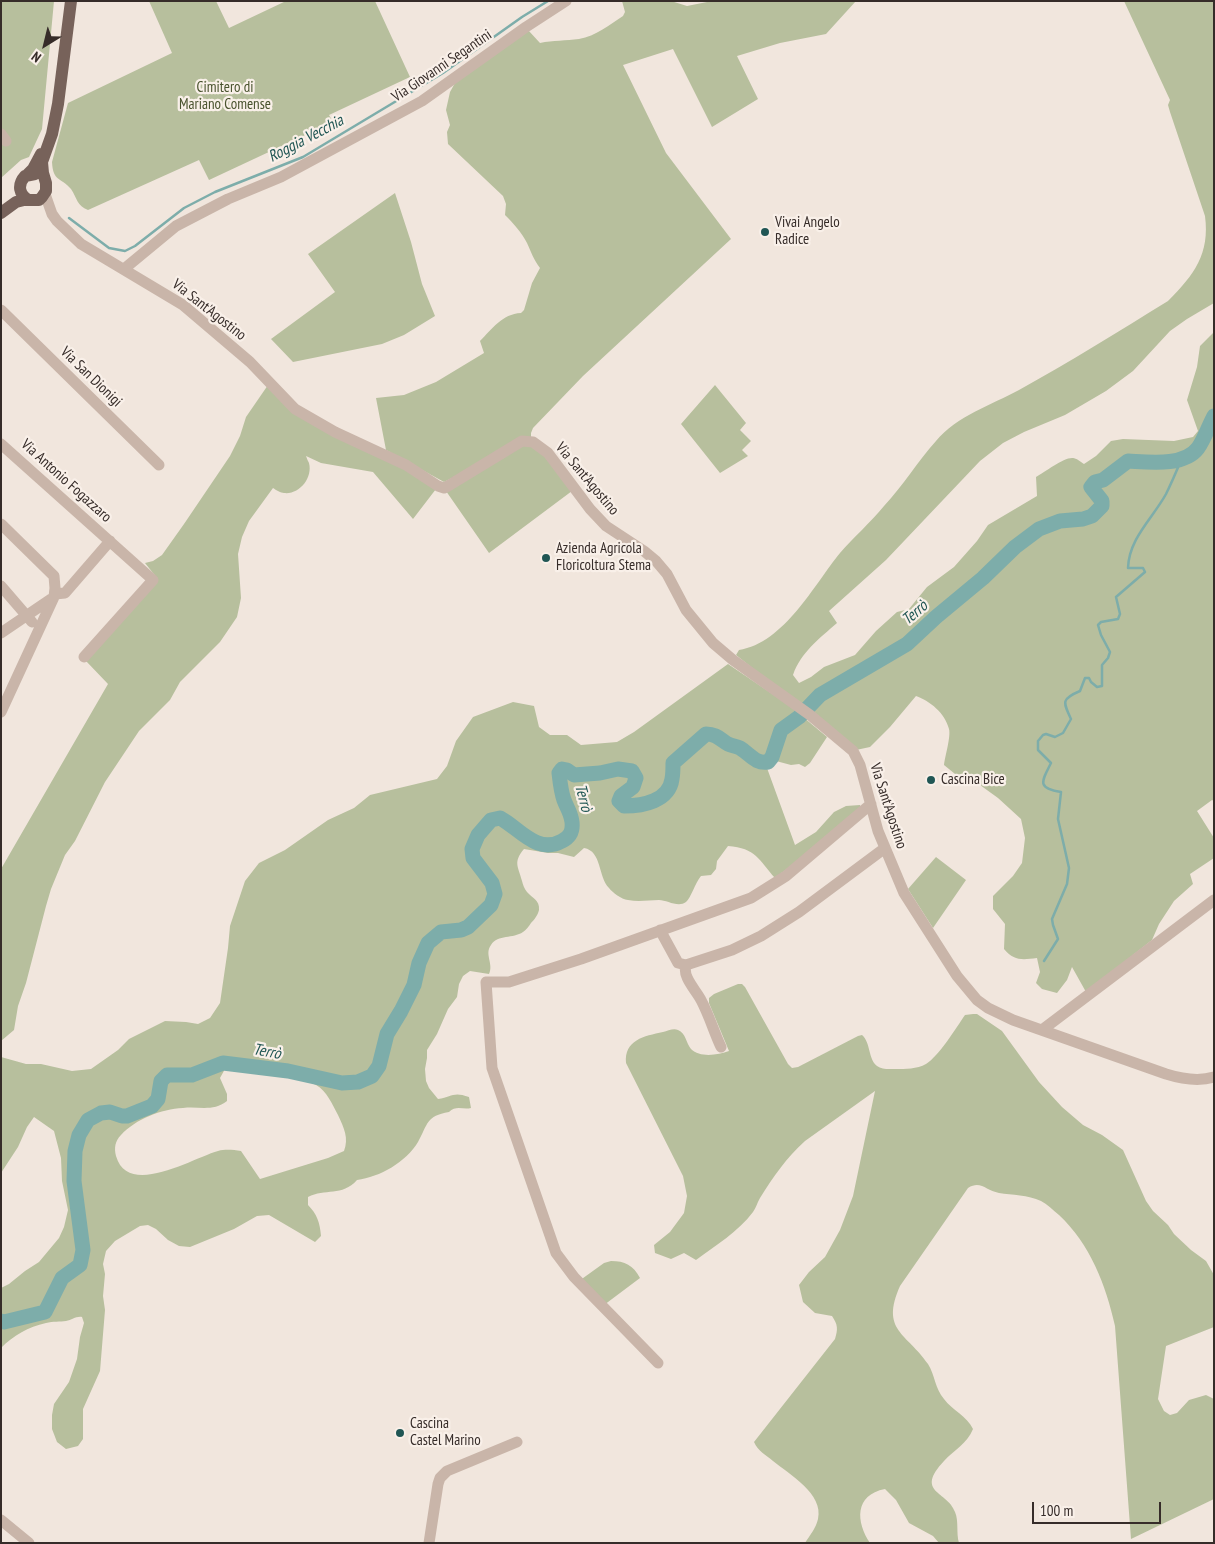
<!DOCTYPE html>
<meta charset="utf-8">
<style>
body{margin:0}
#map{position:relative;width:1215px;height:1544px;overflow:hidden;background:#f1e6dd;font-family:"PT Sans Narrow",sans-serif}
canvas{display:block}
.frame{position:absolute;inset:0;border:2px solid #362c29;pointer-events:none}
.north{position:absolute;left:20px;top:20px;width:50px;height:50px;-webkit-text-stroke:4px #f9f0e9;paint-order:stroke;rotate:216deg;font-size:14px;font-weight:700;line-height:20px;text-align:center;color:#362c29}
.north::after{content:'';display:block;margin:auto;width:18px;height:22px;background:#362c29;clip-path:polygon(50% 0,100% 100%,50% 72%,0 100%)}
.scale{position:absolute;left:1032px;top:1502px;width:129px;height:22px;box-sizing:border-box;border:2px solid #362c29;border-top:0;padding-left:6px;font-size:15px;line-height:18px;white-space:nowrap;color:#362c29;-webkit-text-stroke:4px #f9f0e9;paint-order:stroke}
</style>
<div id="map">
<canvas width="1215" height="1544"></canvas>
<div class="frame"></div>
<div class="north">N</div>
<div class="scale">100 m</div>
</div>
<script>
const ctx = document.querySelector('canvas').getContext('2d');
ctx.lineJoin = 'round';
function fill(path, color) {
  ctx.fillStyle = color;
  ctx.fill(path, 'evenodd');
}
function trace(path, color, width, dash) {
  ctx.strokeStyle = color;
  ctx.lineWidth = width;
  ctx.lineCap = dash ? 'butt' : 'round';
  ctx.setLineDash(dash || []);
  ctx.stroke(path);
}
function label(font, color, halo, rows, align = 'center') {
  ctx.font = font + ' "PT Sans Narrow",sans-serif';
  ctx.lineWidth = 4.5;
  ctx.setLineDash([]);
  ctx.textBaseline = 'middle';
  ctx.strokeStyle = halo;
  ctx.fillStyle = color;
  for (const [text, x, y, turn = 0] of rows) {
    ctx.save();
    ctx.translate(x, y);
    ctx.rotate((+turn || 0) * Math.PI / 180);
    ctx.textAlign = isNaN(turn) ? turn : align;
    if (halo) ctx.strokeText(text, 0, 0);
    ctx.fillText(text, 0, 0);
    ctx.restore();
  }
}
const green = new Path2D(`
 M1,1H54L42,129L29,157L21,160L1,178Z
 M149,1H216L229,28L286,1H375L410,77L329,115L333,122L209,180L199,160L88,210C77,206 77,198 71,189C61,177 53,182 52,162L68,103L172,53Z
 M622,1H671L687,6L712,1H856L826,34L780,43L737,56L758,99L712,127L673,49L623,65L666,153L731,239L583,376L533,428L531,433V437L444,482L386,450L376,398L404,395L436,382L484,353L480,341C492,329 502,314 521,313L524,310L532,283L540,268C534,260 531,252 527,243C522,233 513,223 505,215L506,204L503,196L448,144L447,132L450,125L446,110L450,92L455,83L528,30L540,43C553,40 566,41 579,39C596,36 609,25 623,16L625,12Z
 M1124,1H1214V303L1187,319L1170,331L1133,371L1106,391L1065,415L1024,432L1003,443L980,461L886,560L829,611L837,623C820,638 801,652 793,675L799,683L811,677L824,667L855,655L876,631L897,612L909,609L927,587L954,567L977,541L988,525L1037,496L1036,477C1045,472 1064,457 1073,458C1076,458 1081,462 1084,464L1096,456L1111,441L1123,439L1174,441L1193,437L1198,431L1187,400L1197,367L1200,346L1214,332V801L1212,800L1197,811L1214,838V858L1190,874L1193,884L1174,901L1159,924L1152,940L1086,992L1072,967L1067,980L1057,993L1042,989L1036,983L1040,972L1037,958C1022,960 1014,961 1004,949L1005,924L993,909V896L1013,876L1022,863L1025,838L1021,819L998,798L980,785L960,778L944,765C945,756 951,737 949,729C945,713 930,701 916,696L890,727L870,747L856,750L736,655L739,650C784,643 814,585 840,553C854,537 870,523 884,506C903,486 917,462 936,441C957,416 991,405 1019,390C1070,362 1119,331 1168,301C1194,275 1210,254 1205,216L1170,112L1168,105L1170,100Z
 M395,193L411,242L422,284L435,316L404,335L382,344L293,362L271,339L335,292L308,254Z
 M268,385L284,403L404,468L436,489L413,519L373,472L321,463L306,456C307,459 308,461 309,463C313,478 299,495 284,493C281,493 276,490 273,488L249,521L242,537L238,554L241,598L237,617L220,642L180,682L170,700L139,731L105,782L75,841L65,855L51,889L46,906L26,983L18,1006L14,1030L1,1041V869L108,684L86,661L157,578L145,563L153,561L162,555L184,524L230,456L240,436L246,417Z
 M715,385L746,423L740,430L751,441L742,450L748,456L720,473L681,424Z
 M523,446H531L542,453L572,491L489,553L446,491Z
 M728,664L790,706L827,737L810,763L805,767L799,764L791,765L776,761L770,764L767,768L795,845L816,832L834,812L846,806L860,805L862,811L775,878C759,860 756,848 728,846L717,861L716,869L711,875L701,876C695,883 691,898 686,902C678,908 667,900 659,900C649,900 639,902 628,900C621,899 613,893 609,888C598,877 602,851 584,848L574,857L558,853H548L524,849C513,862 518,866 522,881C523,885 524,888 527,892C532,898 540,900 539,910C538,915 534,920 531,923C529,926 526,930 523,932C513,939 498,934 491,945C484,954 494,964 489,974L470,971L463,976L459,984L457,997L448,1009L437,1034L427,1050V1058L425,1069L426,1081L429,1088L438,1099C452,1097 453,1091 469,1097L471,1108C463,1110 456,1105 449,1112C426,1116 428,1124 418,1142C406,1162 380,1177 357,1180C342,1197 325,1188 308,1197V1205C317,1214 320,1223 321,1236L315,1242L269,1215L257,1216L234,1229L190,1247L179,1246L168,1240L156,1229L148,1225L140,1226L115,1241L106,1251L103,1264L105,1274L103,1296L105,1310L100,1371L83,1409V1439L78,1446L66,1449L57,1442L52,1429V1415L54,1404L69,1382L77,1359L80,1337L84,1323L82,1317C76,1316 72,1320 66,1321C60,1322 53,1321 46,1323C28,1327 14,1335 1,1348V1288L9,1284L25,1271L39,1262L59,1238L64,1227L68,1210L62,1181L61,1158L54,1131L34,1117L27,1127L18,1147L1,1173V1057L26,1064H41L72,1071L91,1069L118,1050L129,1039L165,1021L186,1022L198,1024L210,1018L220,1003L228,948L230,926L245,881L259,863L285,850L328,820L354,808L370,795L437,779L447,766L456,741L473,717L513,702L534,706L539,727L550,735H567L581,745L617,742L634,732ZM225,1069C249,1072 297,1073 316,1085C327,1091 332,1104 338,1115C344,1128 349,1138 344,1151L328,1158L260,1179L241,1151C233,1150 226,1149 218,1151C193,1158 128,1198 116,1156C114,1148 115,1141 121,1135C136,1119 161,1109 183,1108C199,1106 213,1112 227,1101V1094L220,1078Z
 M936,857L966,880L933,928L908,889Z
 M738,984H742L745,987L788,1064L792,1068L798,1067L858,1036L862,1035C871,1043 868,1059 877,1066C882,1070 890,1069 896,1069C905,1069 917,1069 926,1064C939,1056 956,1028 965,1015L973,1014H977L1002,1031L1039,1082L1062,1107L1083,1125L1102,1135L1123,1150L1146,1201L1153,1211L1168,1225L1174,1234L1191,1250L1206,1261L1214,1275V1327L1166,1346L1158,1399L1164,1411L1170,1415L1177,1413L1189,1400L1206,1395L1214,1399V1499L1131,1539L1115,1326C1106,1285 1090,1244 1059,1215C1053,1210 1047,1204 1041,1201C1028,1195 1012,1195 999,1193C986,1191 981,1180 968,1188L900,1286C880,1331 907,1333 928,1364C935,1375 935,1389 944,1399C952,1410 967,1416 973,1429C967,1444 954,1450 944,1461C914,1493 948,1491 955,1512C959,1521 956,1533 959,1543H939L933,1536L909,1523L896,1500L885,1489C854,1495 856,1522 870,1543H805C810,1535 816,1528 818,1519C824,1494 789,1474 773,1461C766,1455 758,1451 754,1442L835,1339C838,1329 838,1325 832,1316L815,1313L803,1302L799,1285L809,1272L825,1257L840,1230L853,1196L875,1091L805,1141C787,1157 773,1177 760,1198C757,1203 756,1208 753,1212C738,1232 716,1245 696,1260L684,1253L671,1259L655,1253L654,1245L670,1232L684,1213L687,1196L683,1176L626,1063C624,1040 644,1036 663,1032C668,1031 673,1028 678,1030C686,1033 686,1043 691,1049C700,1058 718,1055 729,1051L709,1003V998L714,994Z
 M611,1261C625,1261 633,1265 640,1278L604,1305L579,1281L604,1263Z`);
const stream = new Path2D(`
 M69,218L109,248L125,251L135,246L184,208L215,192L303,157L443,73L522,17L548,1
 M1044,961L1058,939L1053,925L1052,919L1067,884L1069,868L1058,819L1061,792C1036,788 1042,781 1051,763L1038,750V741L1043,735L1046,734L1055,737L1063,733L1071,719C1063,702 1061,699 1080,691L1085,678H1089L1091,682L1097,687L1102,686V665L1108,658L1110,652L1101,635L1098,625L1101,622L1118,619L1120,614L1116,597L1145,572L1143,568H1128C1129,538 1153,518 1166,494C1172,482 1177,470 1182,458`);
const river = new Path2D(`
 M1,1321L4,1322L45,1312L62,1278L80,1265L83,1250L74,1181L75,1151L79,1135L88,1120L101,1113L110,1112L122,1116H127L152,1106L158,1099L161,1081L167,1075H192L223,1063L288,1071L342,1083L358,1082L372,1076L379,1066L387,1034L401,1011L414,985L419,963L428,943L441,932L461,930L468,927L491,905L495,894L492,883L473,858L472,849L478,835L491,820L500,818C519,828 537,855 562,841C570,837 573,831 572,822C571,813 567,808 564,800C561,792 560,782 559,773L562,769L567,770L574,775L600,773L618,769L632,771L636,778L633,787L621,796L619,801L624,806C643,806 669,801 672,779C673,774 673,768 673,763L706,734C716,734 720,739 728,744C732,746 736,746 740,748C750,754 755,764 768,762L772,757L781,730L799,717L820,695L907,644L936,617L983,578L1015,547L1039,529L1060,521L1083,519L1092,516L1102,506V501L1091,487L1095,482L1103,480L1128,461C1148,462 1184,467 1198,448C1205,438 1208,427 1214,416`);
const minor = new Path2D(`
 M1,134L6,141
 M45,194L52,214L57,221L81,244L183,305L250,362L295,409L335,432L406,465L438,486L444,488L448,486L522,441L533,442L548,453L590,509L606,526L644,551L656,561L667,574L686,610L713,643L733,660L810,715L853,751L860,765L878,831L904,893L957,976L977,1000L988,1008L1013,1020L1166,1074C1182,1079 1198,1082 1214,1077
 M124,269L176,226L228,199L281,177L422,101L526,27L566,1
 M1,310L159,465
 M1,444L153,580L84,657
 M1,524L54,576L55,588L54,597L1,712
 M1,586L32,622
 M55,594L65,593L110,541
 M1,633L51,599
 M660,930L678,963L686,965L732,950L761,936L799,912L885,848
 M686,965C682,977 696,990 701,1000C709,1015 714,1032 721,1047
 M1042,1030L1214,900
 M658,1363L574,1277L556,1253L492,1068L486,982H509L581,959L751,898L786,876L871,804
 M1,1520L29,1543
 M429,1543L438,1484L440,1478L447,1471L517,1442`);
const major = new Path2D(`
 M28,174L33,169L41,154
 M29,200C19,195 17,185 25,176L35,174
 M1,213L16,202L24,200H39L42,197L46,191V183L43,173L42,162L52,134L58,104L71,1`);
const markers = [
 [765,232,5,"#205654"],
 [546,558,5,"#205654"],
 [931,780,5,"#205654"],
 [400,1433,5,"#205654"]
];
const streetNames = [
 ["Via Giovanni Segantini",442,66,-34],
 ["Via Sant'Agostino",209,310,38],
 ["Via San Dionigi",91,377,44],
 ["Via Sant'Agostino",587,479,50],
 ["Via Antonio Fogazzaro",66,481,42],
 ["Via Sant'Agostino",888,806,72]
];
const parkNames = [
 ["Cimitero di",225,88],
 ["Mariano Comense",225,105]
];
const poiNames = [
 ["Vivai Angelo",775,223],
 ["Radice",775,240],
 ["Azienda Agricola",556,549],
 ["Floricoltura Stema",556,566],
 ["Cascina Bice",941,780],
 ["Cascina",410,1424],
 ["Castel Marino",410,1441]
];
const waterNames = [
 ["Roggia Vecchia",306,139,-28],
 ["Terrò",915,613,-41],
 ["Terrò",583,798,75],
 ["Terrò",267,1052,10]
];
fill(green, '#b7bf9d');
trace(stream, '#7dadaa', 2.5);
trace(river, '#7dadaa', 15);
trace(minor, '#c9b5a9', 11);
trace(major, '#77625a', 12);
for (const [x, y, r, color] of markers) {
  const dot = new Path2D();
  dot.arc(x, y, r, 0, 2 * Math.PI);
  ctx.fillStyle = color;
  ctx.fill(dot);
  trace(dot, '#f9f0e9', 2);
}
label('15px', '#362c29', '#f9f0e9', streetNames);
label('15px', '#49532e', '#f9f0e9', parkNames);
label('15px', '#362c29', '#f9f0e9', poiNames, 'left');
label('italic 16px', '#205654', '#f9f0e9', waterNames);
</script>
